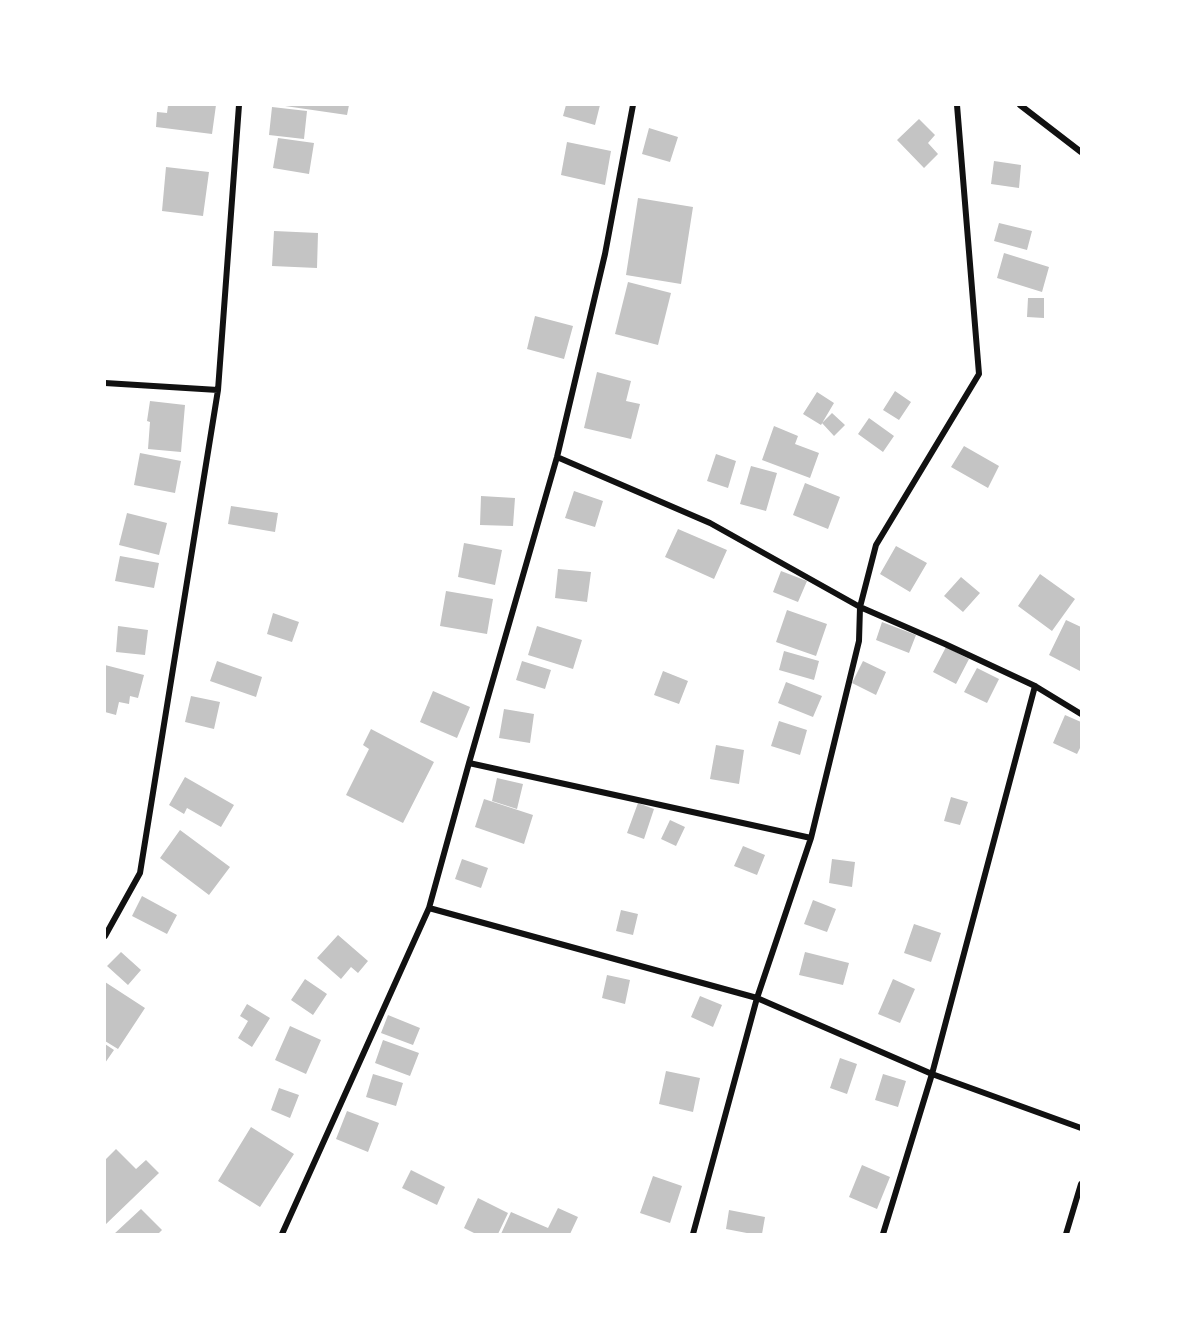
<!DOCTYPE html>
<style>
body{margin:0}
#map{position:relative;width:1186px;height:1339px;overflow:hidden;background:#fff;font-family:Jost,sans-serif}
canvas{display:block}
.frame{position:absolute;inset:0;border:106px solid #fff;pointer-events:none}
</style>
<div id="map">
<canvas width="1186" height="1339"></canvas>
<div class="frame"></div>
</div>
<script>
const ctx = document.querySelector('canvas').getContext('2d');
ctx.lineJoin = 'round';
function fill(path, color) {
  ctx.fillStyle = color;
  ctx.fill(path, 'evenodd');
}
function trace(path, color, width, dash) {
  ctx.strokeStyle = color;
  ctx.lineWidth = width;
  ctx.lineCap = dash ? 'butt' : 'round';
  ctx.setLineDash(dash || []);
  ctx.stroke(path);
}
const building = new Path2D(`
 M168,105H216L212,134L156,127L157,112L167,113Z
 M285,105H349L347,115L285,106Z
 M566,105H600L595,125L563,116Z
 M272,107L307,111L304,139L269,135Z
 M919,119L935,135L928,143L938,154L924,168L897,140Z
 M649,128L678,137L670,162L642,154Z
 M278,138L314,143L309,174L273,168Z
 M567,142L611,151L605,185L561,175Z
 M994,161L1021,165L1019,188L991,184Z
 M166,167L209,172L203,216L162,211Z
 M638,198L693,207L681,284L626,275Z
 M999,223L1032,231L1027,250L994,241Z
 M274,231L318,233L317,268L272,266Z
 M1004,253L1049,267L1042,292L997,278Z
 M628,282L671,293L658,345L615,334Z
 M1028,298H1044V318L1027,317Z
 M535,316L573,326L564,359L527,349Z
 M597,372L631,381L626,401L640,404L631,439L584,428Z
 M895,391L911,402L899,420L883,410Z
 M817,392L834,403L821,425L803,414Z
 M150,401L185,405L181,452L148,449L150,422L147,421Z
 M832,413L845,425L834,436L822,423Z
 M869,418L894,436L883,452L858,434Z
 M774,426L798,436L795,444L819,453L810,478L762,460Z
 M964,446L999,466L988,488L951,467Z
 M140,453L181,461L175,493L134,485Z
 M716,454L736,461L728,488L707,481Z
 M751,466L777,473L766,511L740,504Z
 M805,483L840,497L828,529L793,515Z
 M574,491L603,501L595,527L565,518Z
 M481,496L515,498L513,526L480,525Z
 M231,506L278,513L275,532L228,524Z
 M127,513L167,523L159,555L119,545Z
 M678,529L727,550L714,579L665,557Z
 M464,543L502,550L495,585L458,577Z
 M896,546L927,563L910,592L880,574Z
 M120,556L159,563L154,588L115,581Z
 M558,569L591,572L587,602L555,598Z
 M781,571L807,581L798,602L773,592Z
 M1040,574L1075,599L1052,631L1018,606Z
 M961,577L980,593L963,612L944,596Z
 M446,591L493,599L487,634L440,626Z
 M787,610L827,624L816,656L776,642Z
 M273,613L299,622L292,642L267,634Z
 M1066,620L1081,627L1080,671L1049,655Z
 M882,622L916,635L909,653L876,640Z
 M118,626L148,630L145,655L116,652Z
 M537,626L582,640L573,669L528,655Z
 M946,647L969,659L956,684L933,672Z
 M784,651L819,661L814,680L779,670Z
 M217,661L262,677L256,697L210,681Z
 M522,661L551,670L545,689L516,680Z
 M863,661L886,672L876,695L852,683Z
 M105,665L144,675L138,698L130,696L129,704L119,702L116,715L105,712Z
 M977,668L999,679L987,703L964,692Z
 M663,671L688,681L679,704L654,695Z
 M786,682L822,696L813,717L778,703Z
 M433,691L470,707L457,738L420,722Z
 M191,696L220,702L214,729L185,722Z
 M504,709L534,714L530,743L499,738Z
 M1065,715L1081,722V746L1077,754L1053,743Z
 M779,721L807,730L800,755L771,746Z
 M371,729L434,762L403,823L346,795L369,749L363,745Z
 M716,745L744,750L739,784L710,779Z
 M185,777L234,805L221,827L187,808L184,814L169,805Z
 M497,778L523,784L517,809L492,801Z
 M951,797L968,802L960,825L944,821Z
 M484,799L533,815L524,844L475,827Z
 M638,803L654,809L644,839L627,833Z
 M670,820L685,827L676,846L661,839Z
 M180,830L230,867L209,895L160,858Z
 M743,846L765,855L757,875L734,866Z
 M462,859L488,868L481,888L455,879Z
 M832,859L855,862L852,887L829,883Z
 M142,896L177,915L167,934L132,916Z
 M813,900L836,909L827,932L804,924Z
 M621,910L638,914L633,935L616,931Z
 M914,924L941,933L931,962L904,953Z
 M338,935L368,961L358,973L351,967L341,979L317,958Z
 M121,952L141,970L128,985L107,966Z
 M805,952L849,963L843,985L799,975Z
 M607,975L630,980L625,1004L602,998Z
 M305,979L327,994L313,1015L291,1000Z
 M893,979L915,989L900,1023L878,1014Z
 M105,982L145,1008L118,1049L105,1041Z
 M700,996L722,1005L713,1027L691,1017Z
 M247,1004L270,1018L252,1047L238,1038L248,1021L240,1016Z
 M388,1015L420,1028L413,1045L381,1033Z
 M290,1026L321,1040L306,1074L275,1060Z
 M383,1040L419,1053L410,1076L375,1063Z
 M105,1044L114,1050L105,1063Z
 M840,1058L857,1064L847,1094L830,1088Z
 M666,1071L700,1078L693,1112L659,1104Z
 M373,1074L403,1083L396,1106L366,1097Z
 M883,1074L906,1081L898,1107L875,1100Z
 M279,1088L299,1095L290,1118L271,1110Z
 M347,1111L379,1123L368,1152L336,1139Z
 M251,1127L294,1154L260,1207L218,1181Z
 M116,1149L136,1169L146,1160L159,1173L105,1225V1160Z
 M862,1165L890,1177L877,1209L849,1197Z
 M411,1170L445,1187L437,1205L402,1188Z
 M653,1176L682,1186L670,1223L640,1213Z
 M478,1198L508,1213L498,1234H476L464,1228Z
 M558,1208L578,1217L570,1234H501L511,1212L548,1228Z
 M141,1209L162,1230L158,1234H114Z
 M729,1210L765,1217L762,1234H752L726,1229Z`);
const minor = new Path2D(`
 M1020,105L1081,152
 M105,383L218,390
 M557,457L710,523L860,607L945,644L1035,686L1081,714
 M469,763L811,838
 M429,908L757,998L932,1074L1081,1128
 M105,936L140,873L218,390L239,105
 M282,1234L429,908L469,763L557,457L605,254L633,105
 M693,1234L757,998L811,838L859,641L860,607L876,545L979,374L957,105
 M883,1234L932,1074L1035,686
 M1066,1234L1081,1184`);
fill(building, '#c4c4c4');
trace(minor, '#111', 6);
</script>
